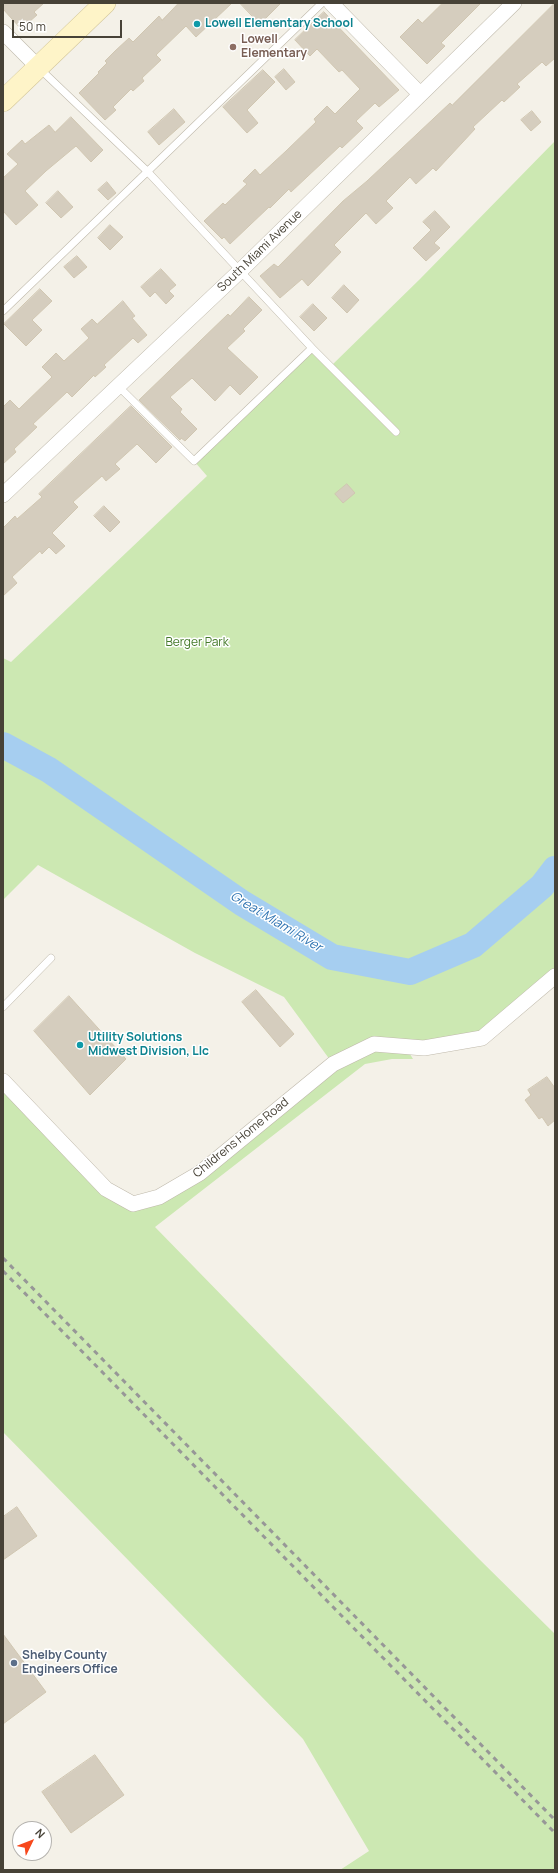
<!DOCTYPE html>
<style>
body{margin:0}
#map{position:relative;width:558px;height:1873px;overflow:hidden;background:#f4f1e8;font-family:Manrope,sans-serif}
canvas{display:block}
.frame{position:absolute;inset:0;border:4px solid #474237;pointer-events:none}
.north{position:absolute;left:12px;top:1821px;width:40px;height:40px;box-sizing:border-box;background:#fff;border:1px solid #b5b3af;border-radius:50%;rotate:47deg;font-size:11px;font-weight:700;line-height:16px;text-align:center;color:#474237}
.north::after{content:'';display:block;margin:auto;width:14px;height:18px;background:#f7481c;clip-path:polygon(50% 0,100% 100%,50% 72%,0 100%)}
.scale{position:absolute;left:12px;top:20px;width:110px;height:18px;box-sizing:border-box;border:2px solid #474237;border-top:0;padding-left:5px;font-size:12px;line-height:14px;white-space:nowrap;color:#474237;-webkit-text-stroke:3px #fff;paint-order:stroke}
</style>
<div id="map">
<canvas width="558" height="1873"></canvas>
<div class="frame"></div>
<div class="north">N</div>
<div class="scale">50 m</div>
</div>
<script>
const ctx = document.querySelector('canvas').getContext('2d');
ctx.lineJoin = 'round';
function fill(path, color) {
  ctx.fillStyle = color;
  ctx.fill(path, 'evenodd');
}
function trace(path, color, width, dash) {
  ctx.strokeStyle = color;
  ctx.lineWidth = width;
  ctx.lineCap = dash ? 'butt' : 'round';
  ctx.setLineDash(dash || []);
  ctx.stroke(path);
}
function label(font, color, halo, rows, align = 'center') {
  ctx.font = font + ' Manrope,sans-serif';
  ctx.lineWidth = 3;
  ctx.setLineDash([]);
  ctx.textBaseline = 'middle';
  ctx.strokeStyle = halo;
  ctx.fillStyle = color;
  for (const [text, x, y, turn = 0] of rows) {
    ctx.save();
    ctx.translate(x, y);
    ctx.rotate((+turn || 0) * Math.PI / 180);
    ctx.textAlign = isNaN(turn) ? turn : align;
    if (halo) ctx.strokeText(text, 0, 0);
    ctx.fillText(text, 0, 0);
    ctx.restore();
  }
}
const green = new Path2D(`
 M555,141V976L482,1038L405,1046L413,1059H392L365,1064L155,1227L477,1557L555,1634V1870H340L369,1851L303,1739L3,1432V1081L133,1204L159,1197L333,1064L284,997L195,953L38,865L3,900V658L11,662L207,476L194,461L312,348L331,366L420,279Z`);
const river = new Path2D(`
 M3,745L49,770L242,903L332,957L410,972L473,945L542,886L555,869`);
const building = new Path2D(`
 M3,3H44L34,12L37,15L21,29L3,9Z
 M179,3H232L196,37L186,26L156,55L161,60L142,78L144,81L133,91L131,89L113,107L116,110L105,120L79,93L99,73L98,72L107,63L105,61L115,51L129,38L133,42L159,16L162,20Z
 M240,3H281L260,24Z
 M443,3H481L441,43L445,46L427,64L400,37L418,19L422,23Z
 M555,3V58L546,66L542,62L517,84L520,87L504,102L502,100L473,127L475,129L436,171L433,168L416,184L410,177L386,201L393,208L376,224L366,213L334,245L341,252L308,286L302,279L280,298L260,276L274,264L278,267L343,201L367,181L450,103L452,105Z
 M324,12L399,90L379,107L375,103L356,121L363,128L342,148L340,146L291,192L289,189L270,208L269,207L230,244L224,237L222,239L204,221L223,203L225,205L247,184L243,181L255,169L260,175L286,151L316,122L314,119L327,106L335,114L360,89L342,70L339,72L317,49L310,56L295,40Z
 M284,69L295,82L286,90L275,77Z
 M263,70L275,82L247,110L258,123L247,133L223,107Z
 M174,109L185,122L159,145L148,132Z
 M532,111L541,122L531,131L521,120Z
 M71,117L103,150L91,162L76,146L46,171L25,191L38,205L16,225L3,211V178L18,164L7,154L22,140L25,144L49,125L55,132Z
 M107,182L116,193L108,200L98,190Z
 M58,191L73,207L61,218L46,203Z
 M435,211L450,227L434,243L440,248L426,261L413,248L431,230L423,222Z
 M110,225L123,237L110,250L98,238Z
 M77,256L87,267L74,278L64,267Z
 M161,269L176,285L169,291L174,296L166,304L155,292L150,297L141,287Z
 M344,285L359,300L347,313L332,298Z
 M40,289L52,301L32,320L42,330L26,346L4,324Z
 M249,297L262,310L243,329L245,331L227,348L258,377L240,395L230,385L215,401L192,378L170,397L182,409L180,412L197,429L185,441L181,438L180,440L139,400L228,314L230,316Z
 M123,301L135,316L132,318L147,335L138,343L133,338L104,365L106,367L95,377L94,375L72,397L67,392L33,424L37,427L14,449L16,452L3,464V407L10,400L19,409L52,377L42,367L56,353L64,361L89,338L81,329L92,319L97,324Z
 M313,304L327,318L314,331L300,317Z
 M131,406L172,447L156,463L137,444L115,464L120,469L106,481L102,476L73,502L78,507L52,533L65,546L56,554L49,547L42,554L40,551L12,577L17,583L3,596V528L15,516L17,519L42,497L39,494Z
 M347,484L355,493L343,503L335,494Z
 M104,506L120,522L110,532L94,516Z
 M256,990L294,1034L280,1047L242,1002Z
 M69,996L126,1059L90,1095L34,1031Z
 M547,1077L555,1088V1120L548,1126L542,1117L539,1119L525,1100L531,1095L528,1090Z
 M17,1507L37,1536L3,1560V1517Z
 M3,1634L46,1692L3,1724Z
 M95,1755L124,1795L71,1833L42,1792Z`);
const lane = new Path2D(`
 M39,68L147,171L312,348L396,432
 M3,311L322,3
 M118,386L194,461L312,348
 M3,1007L51,958`);
const street = new Path2D(`
 M331,3L420,94
 M3,32L39,68
 M3,495L240,271L514,3
 M3,1081L106,1189L133,1204L159,1197L200,1173L333,1064L374,1044L424,1048L482,1038L555,976`);
const secondary = new Path2D(`
 M3,101L105,3`);
const rail = new Path2D(`
 M3,1258L555,1820
 M3,1271L555,1833`);
const markers = [
 [197,24,4,"#0f9aa8"],
 [233,47,4,"#8d6e63"],
 [80,1045,4,"#0f9aa8"],
 [14,1663,4,"#5c6f8a"]
];
const cultureNames = [
 ["Lowell Elementary School",205,24],
 ["Utility Solutions",88,1038],
 ["Midwest Division, Llc",88,1052]
];
const educationNames = [
 ["Lowell",241,40],
 ["Elementary",241,54]
];
const streetNames = [
 ["South Miami Avenue",260,251,-44],
 ["Childrens Home Road",241,1138,-39]
];
const parkNames = [
 ["Berger Park",197,643]
];
const serviceNames = [
 ["Shelby County",22,1656],
 ["Engineers Office",22,1670]
];
const waterNames = [
 ["Great Miami River",276,922,31]
];
fill(green, '#cce8b2');
trace(river, '#a6cef0', 26);
fill(building, '#d5cdbe');
trace(building, '#d0c6b1', 1);
trace(lane, '#bfb9ab', 8);
trace(street, '#bfb9ab', 16);
trace(secondary, '#d3c699', 22);
trace(lane, '#fff', 7);
trace(street, '#fff', 15);
trace(secondary, '#fef4c8', 21);
trace(rail, '#979797', 3, [5, 5]);
for (const [x, y, r, color] of markers) {
  const dot = new Path2D();
  dot.arc(x, y, r, 0, 2 * Math.PI);
  ctx.fillStyle = color;
  ctx.fill(dot);
  trace(dot, '#fff', 1.5);
}
label('bold 12px', '#0d838f', '#fff', cultureNames, 'left');
label('bold 12px', '#785e54', '#fff', educationNames, 'left');
label('12px', '#474237', '#fff', streetNames);
label('12px', '#44792a', '#fff', parkNames);
label('bold 12px', '#4e5e75', '#fff', serviceNames, 'left');
label('italic 13px', '#3175b2', '#fff', waterNames);
</script>
